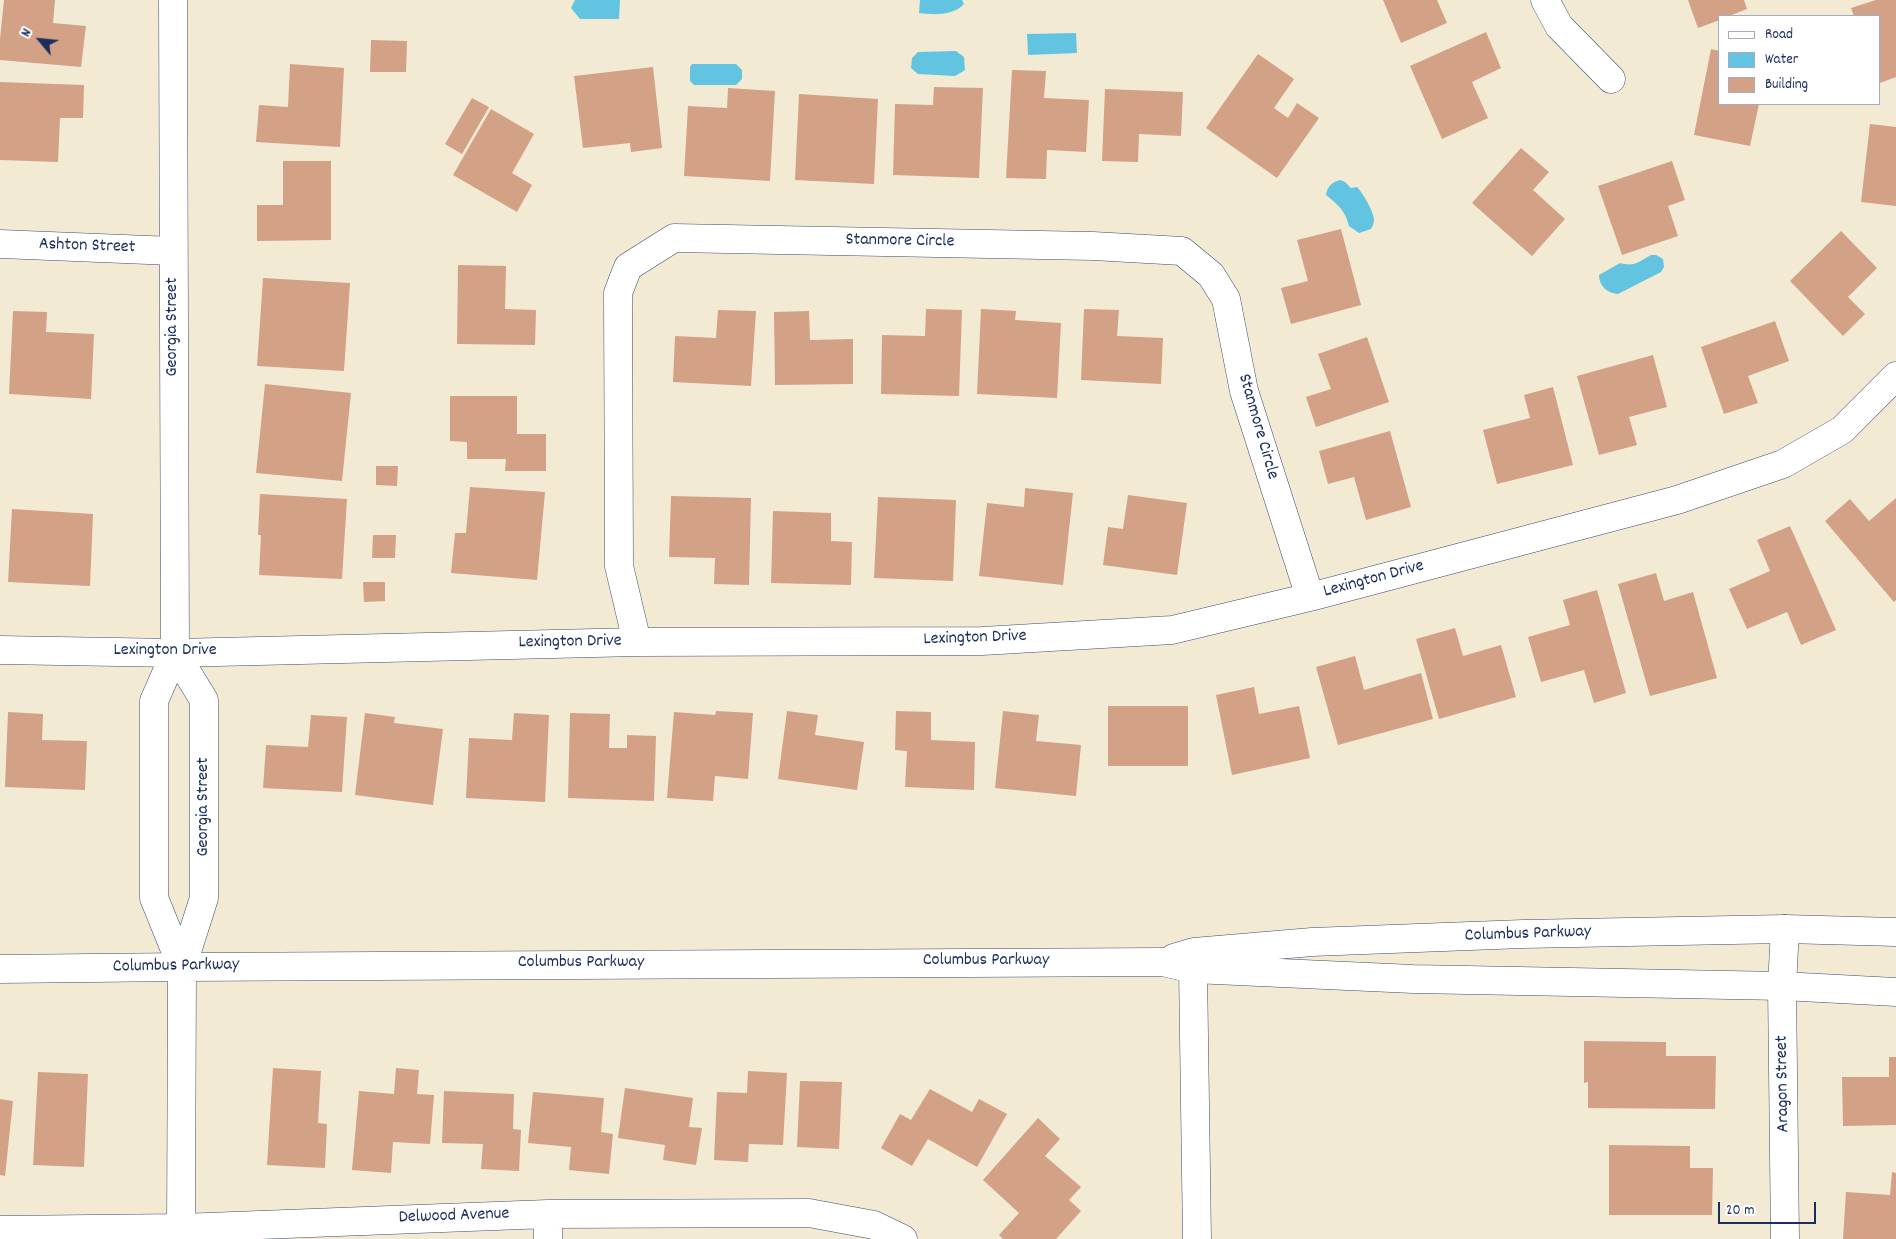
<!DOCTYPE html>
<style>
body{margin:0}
#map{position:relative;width:1896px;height:1239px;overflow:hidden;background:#f3ead4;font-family:Dekko,sans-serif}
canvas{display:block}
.legend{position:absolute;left:1718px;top:15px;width:162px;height:90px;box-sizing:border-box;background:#fff;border:1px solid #a4acbf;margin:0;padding:6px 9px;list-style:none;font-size:15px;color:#1b2f5e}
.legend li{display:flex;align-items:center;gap:10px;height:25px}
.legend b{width:25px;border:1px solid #a4acbf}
.north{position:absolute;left:15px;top:15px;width:50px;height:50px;-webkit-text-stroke:4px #fff;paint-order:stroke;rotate:298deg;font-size:14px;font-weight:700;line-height:20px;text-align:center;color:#1b2f5e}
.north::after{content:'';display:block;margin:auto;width:18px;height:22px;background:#1b2f5e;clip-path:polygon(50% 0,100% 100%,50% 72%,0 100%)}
.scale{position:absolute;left:1718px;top:1202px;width:98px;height:22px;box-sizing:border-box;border:2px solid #1b2f5e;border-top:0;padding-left:6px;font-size:15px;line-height:18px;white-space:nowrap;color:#1b2f5e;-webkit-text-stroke:4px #fff;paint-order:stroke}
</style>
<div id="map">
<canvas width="1896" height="1239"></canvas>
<ul class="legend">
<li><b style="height:6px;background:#fff"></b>Road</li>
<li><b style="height:14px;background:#62c4e0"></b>Water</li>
<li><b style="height:14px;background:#d3a186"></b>Building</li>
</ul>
<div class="north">N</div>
<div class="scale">20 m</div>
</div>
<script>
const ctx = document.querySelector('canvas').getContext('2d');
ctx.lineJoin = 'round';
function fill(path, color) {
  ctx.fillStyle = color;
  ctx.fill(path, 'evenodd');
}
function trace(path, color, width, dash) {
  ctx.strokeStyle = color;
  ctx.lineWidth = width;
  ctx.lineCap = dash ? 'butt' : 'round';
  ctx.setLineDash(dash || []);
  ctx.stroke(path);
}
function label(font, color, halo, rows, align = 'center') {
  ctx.font = font + ' Dekko,sans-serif';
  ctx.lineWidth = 4;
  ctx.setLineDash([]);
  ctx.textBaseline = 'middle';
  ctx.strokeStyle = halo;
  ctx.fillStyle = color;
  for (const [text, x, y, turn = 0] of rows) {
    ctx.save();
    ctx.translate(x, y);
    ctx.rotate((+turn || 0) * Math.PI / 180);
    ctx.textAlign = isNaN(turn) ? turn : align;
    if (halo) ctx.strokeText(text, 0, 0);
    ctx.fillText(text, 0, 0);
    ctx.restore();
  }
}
const water = new Path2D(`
 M575,0H620L619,19H580L571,8Z
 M920,0H962L964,4C953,16 933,15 919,13Z
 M1076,33L1077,53L1028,55L1027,34Z
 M956,51L964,57L965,70L955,76L918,74L911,68L912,58L918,52Z
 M692,64H736L742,70V79L736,85H694L690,81V67Z
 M1340,180L1345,182L1351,188L1357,187C1362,192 1375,213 1374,221C1374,223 1372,227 1371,229L1359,233L1349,226C1345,210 1338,205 1326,195C1327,187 1332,182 1340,180Z
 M1651,255H1656L1663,259L1664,267L1661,272L1618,294C1607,293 1599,286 1599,275L1620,263C1635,267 1638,262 1651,255Z`);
const building = new Path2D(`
 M4,0H55L53,23L86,26L81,67L0,60V39Z
 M1383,0H1437L1447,23L1401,43Z
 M1688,0H1744L1747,9L1729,16H1720V20L1698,28Z
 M1876,0H1896V77L1880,83V16H1854L1851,8Z
 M1486,32L1501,68L1472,82L1488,118L1442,139L1410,66Z
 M371,40L407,41L406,72H370Z
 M1711,49L1720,51V104H1759L1750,146L1694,135Z
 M1258,54L1294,79L1274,108L1288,118L1297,103L1319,118L1277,178L1206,128Z
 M290,64L344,68L340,147L256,142L259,105L288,107Z
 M653,67L662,148L631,152L630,143L583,148L574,76Z
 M1012,70L1046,71L1044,98L1089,100L1086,152L1047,150L1046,179L1006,178Z
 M0,82L84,85L83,118H60L58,162L0,160Z
 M934,87L983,88L979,178L893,175L895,104L933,105Z
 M728,88L775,91L770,181L684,176L688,106L727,108Z
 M1105,89L1183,92L1181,136L1139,134L1138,162L1102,161Z
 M799,94L878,99L874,184L795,180Z
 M472,98L489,107L462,154L445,144Z
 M491,109L534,134L512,173L532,185L517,212L453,175Z
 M1870,124L1896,127V206L1861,202Z
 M1521,148L1549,172L1533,190L1565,219L1532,256L1472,203Z
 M283,161H331V240L257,241V205H283Z
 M1672,161L1685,200L1668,206L1678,236L1622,255L1598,186Z
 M1341,229L1361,305L1291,324L1281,288L1308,281L1297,240Z
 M1841,231L1877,268L1848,297L1865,314L1843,336L1790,281Z
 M458,265L506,266L505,309L536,310L535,345L457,344Z
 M263,278L350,283L344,371L257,366Z
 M926,309L962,310L959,396L881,394L882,335L925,336Z
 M981,309L1016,311L1015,320L1061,323L1057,398L977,394Z
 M1084,309L1119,310L1117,336L1163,338L1161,384L1081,380Z
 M718,310L756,311L751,386L673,382L675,336L716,338Z
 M13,311L47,312L46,332L94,334L91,399L9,394Z
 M809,311L810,340L853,339V384L775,385L774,312Z
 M1775,321L1789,361L1748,376L1758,403L1724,414L1701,347Z
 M1367,337L1389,402L1316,427L1306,397L1331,389L1318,354Z
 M1653,355L1667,407L1629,417L1637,445L1599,455L1577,376Z
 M265,384L351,393L342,481L256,473Z
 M1553,387L1573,465L1497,484L1483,430L1530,418L1524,395Z
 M450,396H517V434H546V471H505L506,459H467V442L450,441Z
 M1390,431L1411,507L1366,520L1354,477L1328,484L1319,451Z
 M376,466H398L397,486L376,485Z
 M470,487L545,492L537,580L451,573L455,533H466Z
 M1025,488L1073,493L1063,585L979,576L987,503L1024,507Z
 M260,494L347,499L342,579L259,575L261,535H258Z
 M1128,495L1187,503L1177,575L1103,565L1108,527L1123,529Z
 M671,496L751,498L749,585L714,584L715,558L669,557Z
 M878,497L956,500L953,581L874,578Z
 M1896,498V600L1894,602L1825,521L1850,499L1869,521Z
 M12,509L93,514L90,586L8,582Z
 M773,511L831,513V541L852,542L851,585L771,583Z
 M1790,526L1836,630L1801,645L1787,612L1747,629L1729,589L1770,571L1757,540Z
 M373,535H396L395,558H372Z
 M1656,573L1664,601L1693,592L1717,678L1650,696L1618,584Z
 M363,582H385V601L364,602Z
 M1597,590L1626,693L1594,703L1584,670L1541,682L1528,637L1570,625L1563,600Z
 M1455,628L1463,656L1501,645L1516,697L1439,719L1416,639Z
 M1355,656L1364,690L1421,673L1433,719L1338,745L1316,667Z
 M1254,687L1259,714L1299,706L1310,758L1232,775L1216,695Z
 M1108,706H1188V766H1108Z
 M716,711L753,713L748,779L715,776L713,801L667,798L674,712L715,715Z
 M787,711L818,715L815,735L864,742L857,790L778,779Z
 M896,711L931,712V740L975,742L974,790L905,787L907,751L895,750Z
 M1003,711L1039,715L1036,741L1081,745L1076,796L995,788Z
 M8,712L43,714L42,740L87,741L85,790L5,787Z
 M365,713L395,717L394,723L443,729L433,805L355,795Z
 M514,713L549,715L545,802L466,798L469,738L512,740Z
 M570,713L610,714L609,748H627V735L656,736L654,801L568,798Z
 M311,715L347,717L342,792L263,788L266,745L308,747Z
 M1584,1041L1666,1042V1056H1716L1715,1109L1588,1108V1082L1584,1083Z
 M1889,1057H1896V1125L1843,1126L1842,1077H1889Z
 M273,1068L321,1071L318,1123L327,1124L325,1168L267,1165Z
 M396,1068L419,1070L417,1094L434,1095L430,1144L393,1142L391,1173L352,1170L359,1091L394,1094Z
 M748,1071L787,1073L783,1145L749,1144L748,1162L714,1160L717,1092L747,1093Z
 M38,1072L88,1074L84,1167L33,1165Z
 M800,1081L842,1082L839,1149L797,1147Z
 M625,1088L693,1098L689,1127L702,1128L696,1165L663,1160L665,1145L618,1138Z
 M930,1089L972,1112L979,1099L1007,1114L977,1167L928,1139L912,1166L881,1148L900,1114L911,1120Z
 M444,1091L514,1094L513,1129L521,1130L519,1171L481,1169L483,1144L442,1143Z
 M533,1092L604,1098L601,1132L613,1134L609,1174L569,1170L571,1147L528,1143Z
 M0,1099L13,1101L5,1176L0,1175Z
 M1038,1118L1060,1139L1045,1156L1081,1187L1069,1200L1081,1211L1056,1239H1003L999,1235L1019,1213L983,1180Z
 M1609,1145L1690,1146V1168H1713L1712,1215H1609Z
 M1892,1172L1896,1173V1239H1843L1846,1192L1890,1195Z`);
const minor = new Path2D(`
 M173,0L175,653L154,701V898L182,967
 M1545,0L1559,26L1611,79
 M0,244L173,251
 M637,642L619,566L618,293L628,267L674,238L1093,246L1182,251L1211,275L1226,299L1244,391L1310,597
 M0,650L175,653L637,642L982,641L1172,630L1310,597L1677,500L1783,464L1842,430L1896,376
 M175,653L204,700V898L182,967
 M1785,929L1782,986L1785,1239
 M1193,969L1197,1239
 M548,1214V1239
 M0,1230L181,1228L548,1214L809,1213L874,1225L903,1239`);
const major = new Path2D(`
 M1174,958L1194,952L1312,942L1523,934L1785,929L1896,932
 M0,969L182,967L1163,962L1193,969L1413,979L1782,986L1896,992
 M181,1239L182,967`);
const streetNames = [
 ["Stanmore Circle",900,242,1],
 ["Ashton Street",87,247,2],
 ["Georgia Street",174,327,-90],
 ["Stanmore Circle",1257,427,74],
 ["Lexington Drive",1374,580,-15],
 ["Lexington Drive",975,639,-2],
 ["Lexington Drive",570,643,-1],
 ["Lexington Drive",165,652],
 ["Georgia Street",205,807,-90],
 ["Columbus Parkway",1528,935,-2],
 ["Columbus Parkway",986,962],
 ["Columbus Parkway",581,964],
 ["Columbus Parkway",176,967,-1],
 ["Aragon Street",1784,1084,-91],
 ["Delwood Avenue",454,1217,-2]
];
fill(water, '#62c4e0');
fill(building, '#d3a186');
trace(minor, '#3b4b70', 29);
trace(major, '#3b4b70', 29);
trace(minor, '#fff', 28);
trace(major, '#fff', 28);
label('18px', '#1b2f5e', '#fff', streetNames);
</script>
